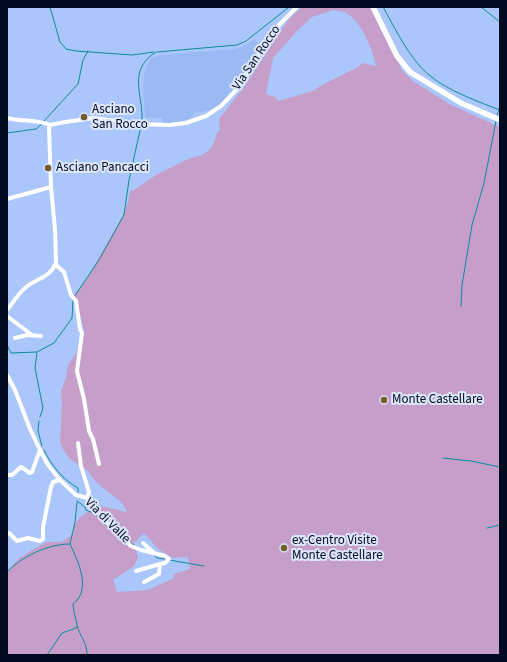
<!DOCTYPE html>
<style>
body{margin:0}
#map{position:relative;width:507px;height:662px;overflow:hidden;background:#aac6fb;font-family:"Source Sans 3",sans-serif}
canvas{display:block}
.frame{position:absolute;inset:0;border:8px solid #020a20;pointer-events:none}
</style>
<div id="map">
<canvas width="507" height="662"></canvas>
<div class="frame"></div>
</div>
<script>
const ctx = document.querySelector('canvas').getContext('2d');
ctx.lineJoin = 'round';
function fill(path, color) {
  ctx.fillStyle = color;
  ctx.fill(path, 'evenodd');
}
function trace(path, color, width, dash) {
  ctx.strokeStyle = color;
  ctx.lineWidth = width;
  ctx.lineCap = dash ? 'butt' : 'round';
  ctx.setLineDash(dash || []);
  ctx.stroke(path);
}
function label(font, color, halo, rows, align = 'center') {
  ctx.font = font + ' "Source Sans 3",sans-serif';
  ctx.lineWidth = 4;
  ctx.setLineDash([]);
  ctx.textBaseline = 'middle';
  ctx.strokeStyle = halo;
  ctx.fillStyle = color;
  for (const [text, x, y, turn = 0] of rows) {
    ctx.save();
    ctx.translate(x, y);
    ctx.rotate((+turn || 0) * Math.PI / 180);
    ctx.textAlign = isNaN(turn) ? turn : align;
    if (halo) ctx.strokeText(text, 0, 0);
    ctx.fillText(text, 0, 0);
    ctx.restore();
  }
}
const built = new Path2D(`
 M255,39L259,45L240,80L226,98L215,108L202,112H195L190,119L169,123H162V118H145L143,88L144,73L150,59L161,55L234,49L243,47Z`);
const green = new Path2D(`
 M302,7H370L402,70L413,81L451,105L500,127V655H7V572L19,558L46,542H62L73,534L74,524L82,516L97,505L127,512L122,503L95,481L87,470L70,459L64,451L60,443L62,402L61,391L66,378L68,365L77,352L84,331L78,305L73,296L86,280L123,215L128,202L130,191L134,190L156,175L188,159L202,155L208,151L213,145L217,133L220,130L219,119L244,87L288,20ZM333,10C337,11 342,11 346,13C360,19 374,52 376,66L362,63L358,67L322,85L313,91L278,101L275,97L266,94L273,58L297,31L312,17ZM144,533L159,550L173,558L188,557L190,569L174,574V578L148,590L117,592L113,580L134,566L138,557L134,543Z`);
const stream = new Path2D(`
 M50,7L60,42L66,49L76,51L132,55L154,52
 M383,7C394,26 404,48 419,65C437,87 474,100 500,110
 M481,7L500,22
 M157,52L237,45L246,41L289,7
 M497,115L499,110
 M44,121L78,84L83,60L88,51
 M142,123C144,95 126,71 156,52
 M7,133L36,129L42,124
 M74,297L99,260L124,215L129,180L141,126
 M461,306L462,285L472,225L484,183L496,121
 M7,345L11,353L37,352L54,343L72,318L73,300
 M37,353L35,368L43,408L40,417
 M39,421L38,431L42,446
 M44,450C52,466 62,479 78,488V492
 M443,458L471,461L500,467
 M77,501L85,507L86,510L95,514L101,519
 M103,522L125,544
 M487,528L500,525
 M131,543L134,545
 M70,544C78,561 92,590 73,604C73,608 77,625 78,629C82,639 87,643 87,655
 M70,544L75,522L77,502
 M154,555L157,558L165,559
 M169,560L204,566
 M7,572C21,557 48,544 69,544
 M47,655L62,633L71,630L77,627`);
const street = new Path2D(`
 M7,118C21,122 37,119 50,125L65,122L94,118L139,124L170,125L186,123L206,116L221,106L239,87L272,32L297,7
 M7,199L51,187
 M56,265L64,272L71,295L76,301L80,329L82,333L77,371L84,399L89,431L93,439L99,464
 M7,310C13,303 18,294 25,288C35,279 52,277 56,262L55,229L51,187L49,128L50,125
 M7,316L32,335
 M15,338L27,335L41,336
 M7,375L15,390L30,429L40,450L48,465L60,480L76,495L87,498L102,518L131,546L141,550L165,556L169,559L165,563L160,564L159,574L144,582
 M78,443L81,466L89,492L87,498
 M7,474L9,475H12L21,467L30,473L32,472L40,450
 M9,533L17,541L28,538L40,541L43,539V527L51,487L53,482L60,480
 M143,543L154,553
 M136,571L160,564`);
const secondary = new Path2D(`
 M373,7L397,56L410,72L461,103L500,120`);
const markers = [
 [84,117,4,"#745c2d"],
 [48,168,4,"#745c2d"],
 [384,400,4,"#745c2d"],
 [284,548,4,"#745c2d"]
];
const streetNames = [
 ["Via San Rocco",257,58,-56],
 ["Via di Valle",107,521,45]
];
const poiNames = [
 ["Asciano",92,110],
 ["San Rocco",92,125],
 ["Asciano Pancacci",56,168],
 ["Monte Castellare",392,400],
 ["ex-Centro Visite",292,541],
 ["Monte Castellare",292,556]
];
fill(built, '#9bb9f3');
fill(green, '#c59fca');
trace(stream, '#0a8d96', 1);
trace(street, '#fff', 4);
trace(secondary, '#fff', 5.5);
for (const [x, y, r, color] of markers) {
  const dot = new Path2D();
  dot.arc(x, y, r, 0, 2 * Math.PI);
  ctx.fillStyle = color;
  ctx.fill(dot);
  trace(dot, '#dce7fb', 1.5);
}
label('13px', '#020a20', '#dce7fb', streetNames);
label('13px', '#020a20', '#dce7fb', poiNames, 'left');
</script>
